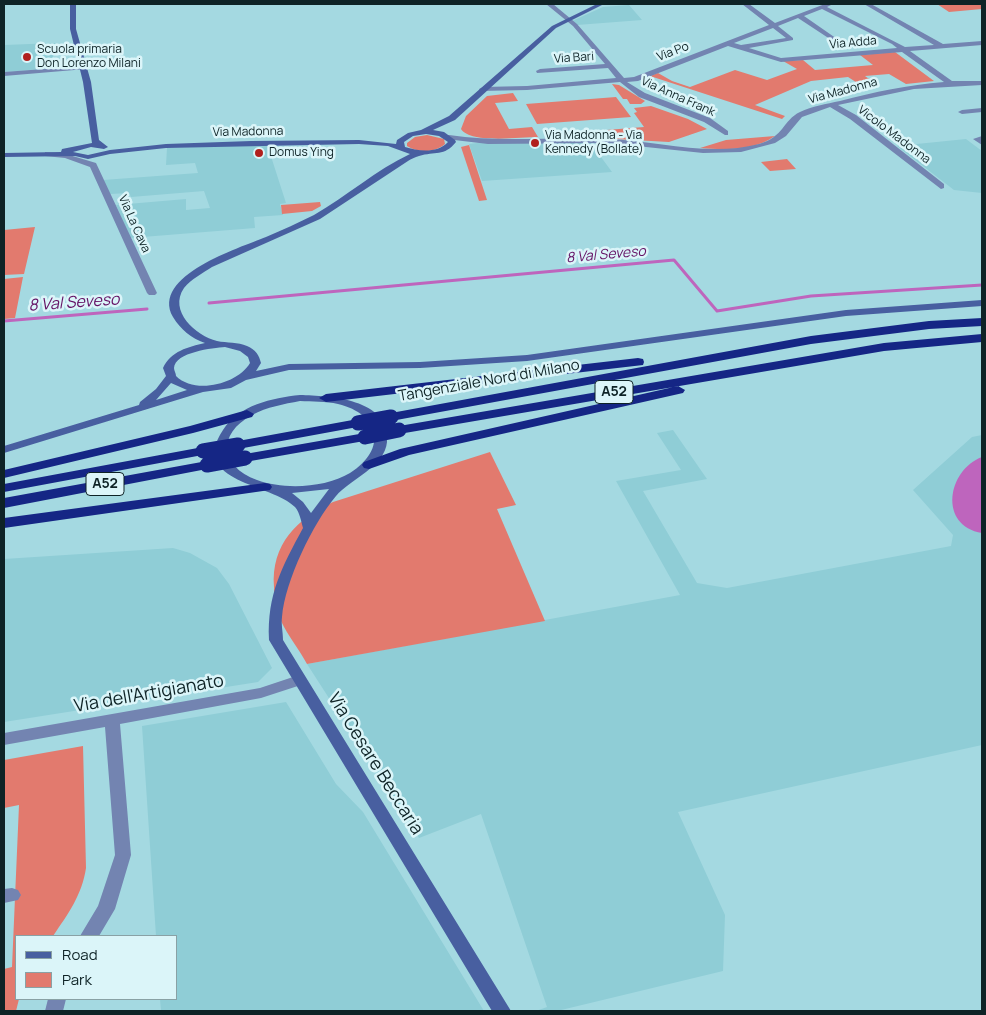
<!DOCTYPE html>
<style>
body{margin:0}
#map{position:relative;width:986px;height:1015px;overflow:hidden;background:#a4d9e1;font-family:Manrope,sans-serif}
canvas{display:block}
.frame{position:absolute;inset:0;border:5px solid #0e2326;pointer-events:none}
.legend{position:absolute;left:15px;top:935px;width:162px;height:65px;box-sizing:border-box;background:#dbf5f9;border:1px solid #89a1a5;margin:0;padding:6px 9px;list-style:none;font-size:15px;color:#0e2326}
.legend li{display:flex;align-items:center;gap:10px;height:25px}
.legend b{width:25px;border:1px solid #89a1a5}
</style>
<div id="map">
<canvas width="986" height="1015"></canvas>
<div class="frame"></div>
<ul class="legend">
<li><b style="height:6px;background:#485fa0"></b>Road</li>
<li><b style="height:14px;background:#e27a6e"></b>Park</li>
</ul>
</div>
<script>
const ctx = document.querySelector('canvas').getContext('2d');
ctx.lineJoin = 'round';
function fill(path, color) {
  ctx.fillStyle = color;
  ctx.fill(path, 'evenodd');
}
function trace(path, color, width, dash) {
  ctx.strokeStyle = color;
  ctx.lineWidth = width;
  ctx.lineCap = dash ? 'butt' : 'round';
  ctx.setLineDash(dash || []);
  ctx.stroke(path);
}
function label(font, color, halo, rows, align = 'center') {
  ctx.font = font + ' Manrope,sans-serif';
  ctx.lineWidth = 5;
  ctx.setLineDash([]);
  ctx.textBaseline = 'middle';
  ctx.strokeStyle = halo;
  ctx.fillStyle = color;
  for (const [text, x, y, turn = 0] of rows) {
    ctx.save();
    ctx.translate(x, y);
    ctx.rotate((+turn || 0) * Math.PI / 180);
    ctx.textAlign = isNaN(turn) ? turn : align;
    if (halo) ctx.strokeText(text, 0, 0);
    ctx.fillText(text, 0, 0);
    ctx.restore();
  }
}
const built = new Path2D(`
 M629,5L642,20L577,25L572,21L603,7Z
 M56,43L51,66L43,69L4,72V45Z
 M966,139L982,151V193L954,190L897,146Z
 M485,142H590L612,172L482,181L469,144Z
 M267,144L286,203L280,204L283,215L254,217L255,228L130,238L116,205L186,199V210L210,208L204,191L131,197L129,193L110,194L103,180L198,173L195,163L166,165L167,148Z
 M673,430L707,479L643,491L697,583L727,588L951,546L953,535L913,490L972,437L982,435V745L678,812L725,915L723,971L557,1011H536L547,1007L481,814L419,838L307,664L680,595L616,481L681,470L657,433Z
 M173,548L190,553L217,568L229,584L272,668L258,682L4,722V559Z
 M286,702L336,784L363,812L484,1011H161L160,999H176V936H156L142,726Z`);
const green = new Path2D(`
 M937,4H982V9L949,12Z
 M895,52L934,81L906,84L889,74L865,76L873,82L859,84L848,77L811,81L755,105L785,116L782,119L650,76L658,73L672,81L690,87L735,70L767,80L797,69L783,61L803,60L815,70L873,65L860,55Z
 M612,84L619,85L645,101L641,104H630L627,99H623Z
 M513,93L518,101L495,103L509,129L532,127L538,137C520,137 471,144 461,129L466,116L487,96Z
 M616,97L631,117L537,124L526,104Z
 M651,106L688,119L707,129L669,142L544,135L644,127L634,113L637,112L634,108Z
 M427,135L444,139L445,144C435,153 418,153 407,146V143L415,137Z
 M775,136C754,151 724,150 700,148L726,140Z
 M469,145L487,200L479,201L461,147Z
 M787,159L796,169L770,171L761,162Z
 M320,202L321,206L312,211L282,214L281,205Z
 M35,227L24,274L4,275V230Z
 M23,277L15,318L4,319V279Z
 M490,452L516,505L497,509L545,621L307,664C299,649 288,636 281,621C276,611 274,598 274,587C271,544 297,519 333,502Z
 M83,746L86,868C82,895 68,914 53,936H16V999H19L16,1011H4V969L12,967L19,805L4,808V760Z`);
const water = new Path2D(`
 M982,457V533C938,526 947,470 982,457Z`);
const stream = new Path2D(`
 M209,303L674,260L717,311L811,296L982,285
 M4,321L147,309`);
const street = new Path2D(`
 M546,4H553L577,24L624,78L634,77L769,25L742,4H749L775,23L825,4H833L827,7L905,47L934,45L864,4H871L943,44L982,41V45L910,51L952,81H982V85L914,89L838,105L856,115L944,184V188L941,189L850,119L830,107L802,117L786,136L775,143L741,152L703,153L608,143L488,144L446,139V135H449C502,143 555,136 608,139C658,141 709,157 759,144C784,137 783,120 800,112C812,106 826,104 840,101C874,92 908,85 944,82L902,52L781,62L728,46L638,81L627,82L645,93L710,118L728,131V135H725L704,122L639,97L620,82L527,90L480,91L479,89L483,87L527,86L616,78L608,68L537,73L536,71L540,69L605,64L573,26ZM822,9L892,44L897,48L781,58L749,48L793,40V38L778,26L798,18L836,43H840V41L804,16ZM773,28L786,38L741,45L734,43Z
 M84,66L86,67V69L4,76V72Z
 M982,108V112L962,114L958,112L962,110Z
 M982,136V145L973,139Z
 M45,152L66,154L96,163L157,293L155,295H149L147,293L90,167L65,158L45,156Z
 M299,675L304,676L306,680L304,684L261,698L120,724L131,855L115,909L99,936H80L98,906L115,855L105,727L4,745V733L260,688Z
 M12,888L18,890L21,895L18,900L4,903V889Z
 M48,999H66L63,1011H45Z`);
const secondary = new Path2D(`
 M70,4H76V29L91,82L99,140L108,147L104,149L91,147L73,152L88,155L110,150L166,144L251,141L359,140L396,144L397,140L408,133L421,130L449,116L552,26L597,4H604L556,28L455,120L433,130L444,132L455,140L456,142C444,157 435,151 419,156C415,157 411,159 408,161L320,219L212,267C203,273 191,279 184,288C168,311 196,336 217,341C227,343 238,342 247,346C256,350 259,355 261,363L256,371L289,364L420,362L527,355L846,310L982,300V306L846,316L527,361L420,368L289,370L246,380L231,388L203,392L4,453V446L139,405L140,402L156,389L166,376L163,368C171,351 188,347 205,343C191,338 181,330 173,317C150,276 239,248 266,237C282,230 298,223 314,215C347,196 376,170 410,154L388,146L359,144L166,148L110,154L88,159L75,156L4,157V153L61,152L62,149L92,143L83,82L70,29ZM426,134L439,136L448,142C437,154 418,151 405,147L404,142L413,136ZM225,347L240,351L248,357L250,363C238,384 195,395 176,376C176,373 174,371 174,368C175,352 213,348 225,347ZM171,383L187,390L156,400Z
 M300,395C329,396 390,398 387,442C385,466 351,479 336,496C313,523 285,581 282,617C281,624 283,632 283,640L511,1011H492L269,640C267,594 282,567 303,528C301,521 300,513 295,507C273,484 188,482 223,430C239,405 272,398 300,395ZM300,401C312,402 326,401 338,404C380,414 388,449 350,473C325,488 284,490 257,480C219,466 217,434 252,415C267,407 284,404 300,401ZM329,489L311,513L303,502L292,493Z`);
const highway = new Path2D(`
 M982,318V326L929,329L811,344L391,421L384,417L391,413L811,336L929,321Z
 M982,334V342L884,351L399,434L392,430L399,426L884,343Z
 M638,358L643,359L644,362L643,365L326,402L319,398L326,394Z
 M678,386L685,390L683,393L409,455L369,469L364,468L362,465L364,462L400,449Z
 M247,410L254,414L252,417L193,433L4,478V470L190,426Z
 M358,419L363,420L365,423L363,426L238,449L231,445L238,441Z
 M365,433L370,434L372,437L370,440L245,462L240,461L238,458L240,455L245,454Z
 M203,447L208,448L210,451L208,454L4,492V484Z
 M207,461L212,462L214,465L212,468L4,508V498Z
 M265,483L270,484L272,487L270,490L4,528V518Z`);
const highwayBridge = new Path2D(`
 M358,423L391,417
 M365,437L399,430
 M203,451L238,445
 M207,465L245,458`);
const markers = [
 [27,57,5,"#b1201e"],
 [535,143,5,"#b1201e"],
 [259,153,5,"#b1201e"]
];
const farStreetnames = [
 ["Via Adda",853,43,-5],
 ["Via Po",673,52,-21],
 ["Via Bari",574,58,-4],
 ["Via Madonna",843,91,-15],
 ["Via Anna Frank",678,97,24],
 ["Via Madonna",248,132,-1],
 ["Vicolo Madonna",894,135,37],
 ["Via La Cava",134,224,66]
];
const farPoinames = [
 ["Scuola primaria",37,50],
 ["Don Lorenzo Milani",37,64],
 ["Via Madonna - Via",545,136],
 ["Kennedy (Bollate)",545,150],
 ["Domus Ying",269,153]
];
const farWaternames = [
 ["8 Val Seveso",606,255,-5]
];
const shields = [
 [614,392,38],
 [105,484,38]
];
const shieldNames = [
 ["A52",614,392],
 ["A52",105,484]
];
const streetNames = [
 ["Tangenziale Nord di Milano",489,381,-10]
];
const waterNames = [
 ["8 Val Seveso",74,303,-4]
];
const nearStreetnames = [
 ["Via dell'Artigianato",149,694,-10],
 ["Via Cesare Beccaria",375,764,58]
];
fill(built, '#8fcdd6');
fill(green, '#e27a6e');
fill(water, '#be65bd');
trace(stream, '#be65bd', 3);
fill(street, '#7384b1');
fill(secondary, '#485fa0');
fill(highway, '#152685');
trace(highwayBridge, '#152685', 15);
for (const [x, y, r, color] of markers) {
  const dot = new Path2D();
  dot.arc(x, y, r, 0, 2 * Math.PI);
  ctx.fillStyle = color;
  ctx.fill(dot);
  trace(dot, '#dbf5f9', 2);
}
label('12px', '#0e2326', '#dbf5f9', farStreetnames);
label('12px', '#0e2326', '#dbf5f9', farPoinames, 'left');
label('italic 14px', '#651366', '#dbf5f9', farWaternames);
for (const [x, y, w] of shields) {
  const box = new Path2D();
  box.roundRect(x - w / 2, y - 11.5, w, 23, 4);
  ctx.fillStyle = '#dbf5f9';
  ctx.fill(box);
  trace(box, '#0e2326', 1);
}
label('bold 14px', '#0e2326', null, shieldNames);
label('15px', '#0e2326', '#dbf5f9', streetNames);
label('italic 16px', '#651366', '#dbf5f9', waterNames);
label('18px', '#0e2326', '#dbf5f9', nearStreetnames);
</script>
